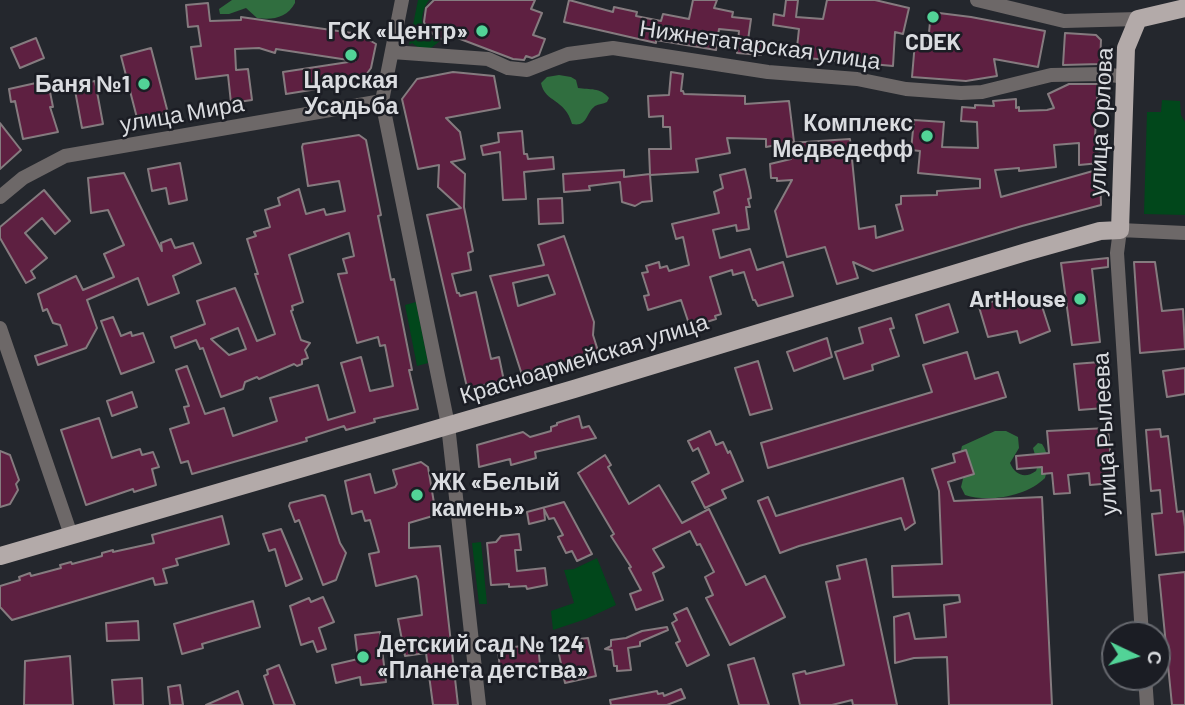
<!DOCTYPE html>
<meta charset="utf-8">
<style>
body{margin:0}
#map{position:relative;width:1185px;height:705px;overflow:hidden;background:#24272d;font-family:Barlow,sans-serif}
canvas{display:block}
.north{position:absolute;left:1101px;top:621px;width:70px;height:70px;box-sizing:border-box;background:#1b1d24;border:2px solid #67696f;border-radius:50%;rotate:95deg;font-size:19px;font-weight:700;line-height:28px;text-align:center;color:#dadce0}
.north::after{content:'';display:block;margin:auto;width:24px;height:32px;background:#52d397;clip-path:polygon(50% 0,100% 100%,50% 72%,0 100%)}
</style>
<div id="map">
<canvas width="1185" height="705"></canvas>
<div class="north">С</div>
</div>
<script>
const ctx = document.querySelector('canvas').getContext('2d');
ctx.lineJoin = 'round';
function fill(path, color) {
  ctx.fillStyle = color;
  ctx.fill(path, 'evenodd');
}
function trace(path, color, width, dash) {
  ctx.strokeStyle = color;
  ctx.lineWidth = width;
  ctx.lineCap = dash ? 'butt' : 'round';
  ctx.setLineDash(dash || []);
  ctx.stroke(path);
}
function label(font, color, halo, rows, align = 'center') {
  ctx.font = font + ' Barlow,sans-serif';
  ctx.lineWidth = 5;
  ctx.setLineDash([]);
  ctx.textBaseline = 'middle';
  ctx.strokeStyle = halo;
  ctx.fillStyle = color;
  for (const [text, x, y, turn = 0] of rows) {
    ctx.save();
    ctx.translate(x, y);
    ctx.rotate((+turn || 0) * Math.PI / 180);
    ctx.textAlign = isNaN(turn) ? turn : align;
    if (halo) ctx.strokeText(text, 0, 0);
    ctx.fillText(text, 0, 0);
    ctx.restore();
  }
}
const green = new Path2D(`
 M418,0H429C418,15 419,35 440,41L431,48H419L412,43L409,45Z
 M1162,100L1180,101L1181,115L1185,122V215L1144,214L1147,112H1161Z
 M416,302L428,363L417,366L405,305Z
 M481,542L487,604H479L472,543Z
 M597,558L616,605L586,619L553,630L551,611L574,603L564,570L574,569Z`);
const forest = new Path2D(`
 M232,0H295V3C287,18 273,20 257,18L246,8L229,14H220L219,9Z
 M559,75L571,77L576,80L578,88C590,90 600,87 609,98L607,102C603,104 599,104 595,106C585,114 588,127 572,124C565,98 545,103 541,83L547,77Z
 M995,431H1006L1018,437L1019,448L1010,463C1015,475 1025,479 1036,471L1038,465L1033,448L1038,443L1042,444C1049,453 1048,468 1045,478C1027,496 989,503 965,495L961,487L965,471L961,450L962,446Z`);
const building = new Path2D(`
 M434,0H535L531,9L542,13L533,35L545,39L539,55L532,58L526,56L524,60L513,59L455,37L443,39L437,38L427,28L424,22L426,8Z
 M569,0L613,12L614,7L637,12L636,16L661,21L663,14L689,19L693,0H717L714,8L733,12L732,17L751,19L748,40L763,41L761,55L737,53L739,31L719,29L716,50L656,40V43L564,22Z
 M786,0H798L796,17L823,19L827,0H875L909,8L903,34L895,32L893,66L796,57L799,29L773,25L774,14L784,16Z
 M208,3L210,21L241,20V17L359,34L376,44L371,68L361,82L286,94L283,72L355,61L276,49L275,53L259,48L235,49L236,70L248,69L252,100L231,103L228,75L196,79L191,47L201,46L198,26L188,27L186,5Z
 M931,12L971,17L1045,31L1038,67L994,59L997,76L966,81L912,77L915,42L928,43Z
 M1065,33L1096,35L1101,40L1100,64L1063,65Z
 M36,38L44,58L20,68L11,48Z
 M151,48L168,113L137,118L121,56Z
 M453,72L494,76L500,108L446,118L460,132L465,159L451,162L465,174L464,207L473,251L468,253L471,270L452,274L457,293H459L460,296L476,292L491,359L499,357L504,381L469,388L466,383L427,215L461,208L438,187L439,165L418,169L402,99L417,79Z
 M671,72L683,74L681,91H683L684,94L745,96V104L789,101L794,142L789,143L850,139L859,229L875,226L876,238L903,230L896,205L901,204V196L937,195V191L980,188V179L918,173L920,151L911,150L914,120L944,122L942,147L978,148L977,122L961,121L962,107L975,108V105L994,106L993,101L1016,99V108L1019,107V111L1047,110L1054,108L1048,94L1069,84H1098L1095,137H1099L1100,163L1079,165V143L1054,145L1056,167L1019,171V168L995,170L1001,197L1100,169L1101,205L1022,226L873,271L853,262L858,278L837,284L825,247L787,257L775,211L792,180L777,181V178H771L770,164L791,159L787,143L766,147V139L727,138L730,153L696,159L698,172L650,175L652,201L642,202L635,206L622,202L620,182L589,186L590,190L564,192L563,174L624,170V177L650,174L649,149H671L670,127H663V116L649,117L648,96L669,95Z
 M45,81L47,92H50L53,107H50L58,132L23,139L15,101L11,102L9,89Z
 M95,81L103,124L82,128L74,85Z
 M0,123L21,150L0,169Z
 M522,131L524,154H527L528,159L553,157L554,169L524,172L526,199L503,200L500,152L483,155L481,146L499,142L498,133Z
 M359,135L366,140L381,215L378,216L391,280L394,279L412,370H409L418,409L374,419L375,422L346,430L344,426L306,438L307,441L192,474L188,461L181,463L170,429L189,423L184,407L189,406L176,370L187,366L205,414L224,408L233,436L277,421L270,398L318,385L328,420L355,412L341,363L361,357L370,391L393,386L385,345L380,346L378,337L357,343L338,274L347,273L343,259L354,256L349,233L289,255L303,302L292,306L293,310L291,311L301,340L310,343L305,350L308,358L302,360V364L297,366L294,364L259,379L257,377L245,382L243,389L221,397L203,348L200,349L196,340L175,348L171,337L205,324L197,301L235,288L257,341L275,334L255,274H258L247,239L256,236L254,232L270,227L265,210L280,205L278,198L299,189L306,214L324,209L326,215L345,211L339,181L308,186L302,147L303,144ZM238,328L246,349L229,355L211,339Z
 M180,163L187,200L169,204L166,188L152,191L148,169Z
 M745,169L750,191L751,198L748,199L750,207H746L749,229L737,231L736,225L713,230L720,258L750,249L757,270L783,262L793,296L758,306L755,300H753L744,272L733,275L732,270L710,277L721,314L715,316L716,319L697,325L693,322L689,324L681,300L648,310L644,296L649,295L642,273L648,272L646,266L659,262L660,268L667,266L669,271L689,265L683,237L676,239L672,224L719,213L714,192L723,188L720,175Z
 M124,173L162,251L161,243L171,239L175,248L193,243L201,263L173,276L179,293L148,305L138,278L87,300L97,328L86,348L38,365L35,356L67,345L60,325L53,323L47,309L43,311L38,294L76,276L83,290L114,277L104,254L124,245L108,210L91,213L88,178Z
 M44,190L70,221L55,234L42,218L25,233L47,258L31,271L35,278L26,283L0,238V227Z
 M562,198L563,223L539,224L538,199Z
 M564,236L594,322L593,335L599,354L523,378L490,276L544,265L538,245ZM548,275L555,294L518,306L513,283Z
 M1108,258V267L1092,269L1100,342L1072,345L1061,263Z
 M1134,262H1155L1162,311L1183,309L1185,349L1140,353Z
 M1008,295L1012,306L1040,300L1050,331L1020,343L1017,331L988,337L979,307Z
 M949,304L958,332L924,343L916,315Z
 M113,317L121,336L131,332L132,336L143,333L154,362L121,374L101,321Z
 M891,318L894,328L890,329L899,356L872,365L873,370L844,379L835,352L863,343L859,328Z
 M827,338L832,357L794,371L787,352Z
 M967,352L975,379L998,372L1006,397L768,468L761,443L932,392L923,365Z
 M758,361L772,409L750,415L735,368Z
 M1100,362L1104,408L1079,410L1074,364Z
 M1185,368V394L1167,397L1163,371Z
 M132,392L137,407L112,416L107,401Z
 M579,416L582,428L589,426L596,438L535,452L536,458L511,465L510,459L479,467L477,445L523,432L530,437L551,431V427L557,425V423Z
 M99,418L112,458L140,449L142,455L153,452L159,467L152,469L156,485L134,492L133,489L86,505L61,430Z
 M1108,428L1113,483L1090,485L1089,473L1068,475L1070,493L1054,494L1052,473L1042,474V467L1017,469L1016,456L1049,453L1047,431Z
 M1160,429L1161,437L1168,436L1177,512L1183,511L1185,527V552L1156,555L1152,514L1162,513L1160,490L1151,491L1146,430Z
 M710,431L716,445L723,442L728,453L730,451L743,481L722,490L726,498L705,508L692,482L709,473L698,448L693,451L688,441Z
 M966,450L974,474L948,482L954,501L1042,497L1052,705H949L947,657L914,658L895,663L894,617L909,613L915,639L946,637L944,605L960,602L959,595L893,597L892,566L942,564L939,491L932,469L955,462L953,454Z
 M0,451L10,455L19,480L16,484L18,490L10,504L0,507Z
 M605,455L611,465L608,467L629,504L659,485L682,523L709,509L746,585L765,576L785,617L730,645L706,598L713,595L705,577L714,572L700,544L697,545L690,531L653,549L664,567L653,573L663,600L636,610L630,594L641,590L629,568L631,567L611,536L614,534L578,473Z
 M421,462L428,467L436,515L409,523V548L440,546L458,705H433L426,653L405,656L398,619L422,615L418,580L416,576L376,586L369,554L379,552L370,520L365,521L362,511L352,514L345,481L370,474L375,493L395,487L397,484L393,470Z
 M903,478L915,523L905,530L901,518L799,546L780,553L758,501L768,497L776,516Z
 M322,495L325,496L340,543L346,553L336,580L323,585L299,520L295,522L289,506L290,503Z
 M564,502L592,554L577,561L572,551L566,553L558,537L563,535L554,518L549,519L544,509L545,520L529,524L527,512Z
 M222,516L229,544L176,559L178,565L163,569L167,583L155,585L153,578L12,620L0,607V586L20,580L19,577L30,573L31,576L61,568L60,565L71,562L72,564L102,556V553L113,550V552L154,543L152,535Z
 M281,529L302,579L286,586L275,549L269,551L263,534Z
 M519,534L521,550H515L517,571L545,568L547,585L527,589L526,586L509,587V584L491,585L487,543L496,542L501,536Z
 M866,559L897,705H853L852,700L832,705H800L793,674L805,671L806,674L844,665L826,582L840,579L837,566Z
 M1185,572V705H1172L1159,575Z
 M323,597L334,622L319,628L326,649L317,652L313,641L301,645L290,606L309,598L311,602Z
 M253,601L260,627L202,644L203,648L182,654L174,624Z
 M687,608L709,655L687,666L676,643L680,641L672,623L677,620L674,614Z
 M138,621L139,640L107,641L106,623Z
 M667,627L668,630L640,642V646L628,648L631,670L617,671V666H614L612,650L605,649L611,646V640L626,638L642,631Z
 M380,632L386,682L361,685L360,677L336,683L332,665L358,659L355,635Z
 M567,637L568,640L588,638L596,676L565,683L556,640Z
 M538,644L540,665L500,670L498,649Z
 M70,656L73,705H24L25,661Z
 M754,658L769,705H739L728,665Z
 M279,665L295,705H274L264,676L268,674L267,670Z
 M142,678L143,705H114L112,680Z
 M180,685L183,705H170L168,687Z
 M681,689L685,698L667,705H611L610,700L657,691L658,694L663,693L664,696Z
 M238,691L243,705H206Z`);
const minor = new Path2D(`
 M402,0L382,101L448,425L479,705
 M977,0L1064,21L1138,19
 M392,52L488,59L508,68L527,70L568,54L613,48L768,72L857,79L906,89L961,93L982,92L1051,75L1103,74L1126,77
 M0,197L23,178L65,156L382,101
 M0,328L71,535
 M1142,635L1117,253L1120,230L1185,233
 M1145,677L1147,705`);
const major = new Path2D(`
 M0,556L574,389L1026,252L1100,231L1120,230L1126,48L1138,19L1185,8`);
const markers = [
 [933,17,7,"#52d397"],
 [482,31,7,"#52d397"],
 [351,55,7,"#52d397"],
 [144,84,7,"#52d397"],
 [927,136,7,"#52d397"],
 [1080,299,7,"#52d397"],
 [417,495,7,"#52d397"],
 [363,657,7,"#52d397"]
];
const poiNames = [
 ["ГСК «Центр»",468,31],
 ["CDEK",933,42,"center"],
 ["Царская",351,80,"center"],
 ["Усадьба",351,106,"center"],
 ["Баня №1",130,84],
 ["Комплекс",913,123],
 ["Медведефф",913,149],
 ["ArtHouse",1066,299],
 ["ЖК «Белый",431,482,"left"],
 ["камень»",431,508,"left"],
 ["Детский сад № 124",377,644,"left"],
 ["«Планета детства»",377,670,"left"]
];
const streetNames = [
 ["Нижнетатарская улица",760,45,8],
 ["улица Мира",182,114,-10],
 ["улица Орлова",1101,122,-87],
 ["Красноармейская улица",584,359,-17],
 ["улица Рылеева",1105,434,-93]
];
fill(green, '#01471b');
fill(forest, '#306e3f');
fill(building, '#5e2041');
trace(building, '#857b7f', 2);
trace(minor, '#6d6868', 14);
trace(major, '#b3aaa9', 18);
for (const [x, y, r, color] of markers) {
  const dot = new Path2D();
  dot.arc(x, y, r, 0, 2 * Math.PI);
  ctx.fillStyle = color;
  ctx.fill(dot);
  trace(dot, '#1b1d24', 2.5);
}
label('bold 23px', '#dadce0', '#1b1d24', poiNames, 'right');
label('23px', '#dadce0', '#1b1d24', streetNames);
</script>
